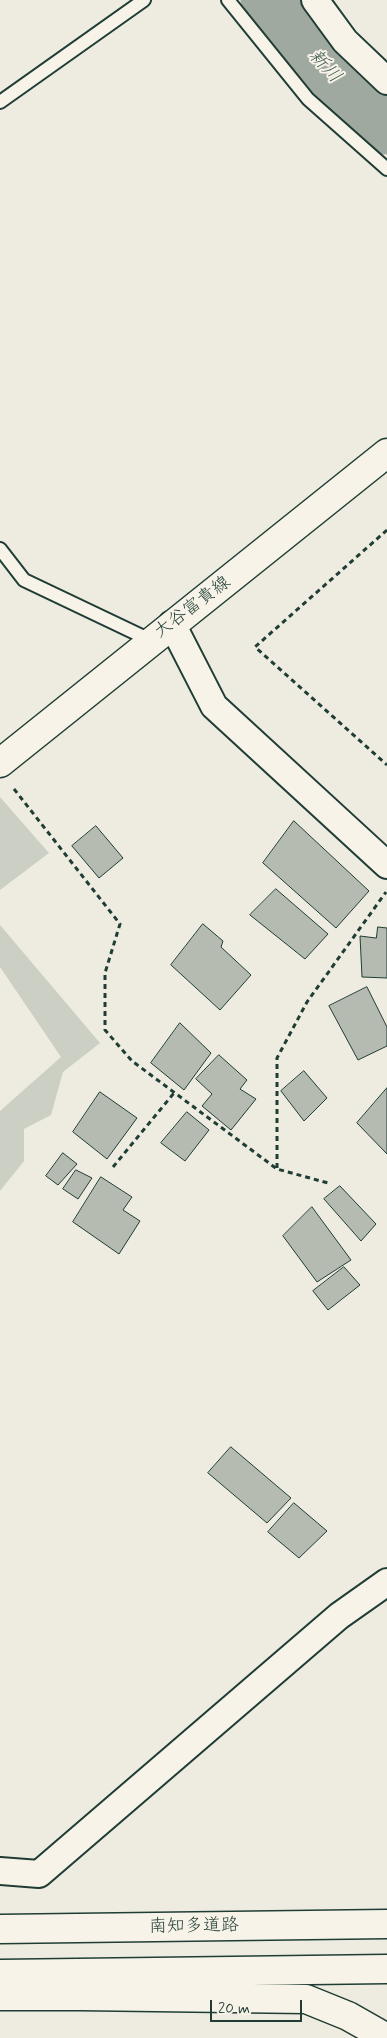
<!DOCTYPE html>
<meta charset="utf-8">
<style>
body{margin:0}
#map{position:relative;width:387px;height:2038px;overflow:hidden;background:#eeece1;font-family:Mynerve,sans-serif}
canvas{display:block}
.scale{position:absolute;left:210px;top:2000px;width:92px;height:22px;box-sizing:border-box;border:2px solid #1f3d34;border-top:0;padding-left:6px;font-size:15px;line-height:18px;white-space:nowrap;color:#1f3d34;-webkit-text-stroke:4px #f7f3e8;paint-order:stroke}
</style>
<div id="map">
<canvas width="387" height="2038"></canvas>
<div class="scale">20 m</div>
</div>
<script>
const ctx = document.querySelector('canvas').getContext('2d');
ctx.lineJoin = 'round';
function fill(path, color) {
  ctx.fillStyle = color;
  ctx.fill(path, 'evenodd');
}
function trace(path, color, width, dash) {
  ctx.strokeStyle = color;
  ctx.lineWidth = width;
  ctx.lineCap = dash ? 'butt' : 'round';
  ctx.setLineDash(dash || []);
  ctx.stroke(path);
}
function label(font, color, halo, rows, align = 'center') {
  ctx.font = font + ' Mynerve,"Klee One",sans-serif';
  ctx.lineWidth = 4;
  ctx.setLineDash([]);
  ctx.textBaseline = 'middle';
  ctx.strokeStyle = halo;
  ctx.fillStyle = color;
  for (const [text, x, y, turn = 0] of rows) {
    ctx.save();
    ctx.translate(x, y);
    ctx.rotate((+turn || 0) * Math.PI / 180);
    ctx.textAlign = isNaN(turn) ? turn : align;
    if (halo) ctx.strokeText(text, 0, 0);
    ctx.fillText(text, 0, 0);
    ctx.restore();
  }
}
const green = new Path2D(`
 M0,797L49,853L0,890Z
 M0,925L100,1043L63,1072L51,1115L24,1129V1161L0,1191V1111L61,1057L0,967Z`);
const river = new Path2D(`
 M268,0L321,68L387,127`);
const building = new Path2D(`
 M294,821L369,891L336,928L263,863Z
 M96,826L123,858L99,878L72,846Z
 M276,889L328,934L305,959L250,915Z
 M203,924L223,941L221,947L251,975L220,1010L171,965Z
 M378,927L387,928V978L362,977L360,936L376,938Z
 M367,987L387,1027V1046L358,1060L329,1006Z
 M180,1023L211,1053L184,1090L151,1063Z
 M219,1055L247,1080L240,1089L256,1099L231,1130L202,1106L212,1094L196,1079Z
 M304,1071L327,1098L304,1121L281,1091Z
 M387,1088V1154L357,1123Z
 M100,1092L137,1118L107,1159L73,1132Z
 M187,1112L209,1130L185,1161L161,1143Z
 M63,1153L77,1164L58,1185L46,1176Z
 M76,1170L92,1178L78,1199L63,1189Z
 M101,1177L132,1197L123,1210L140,1221L119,1254L73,1222Z
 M340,1186L376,1224L361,1241L324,1199Z
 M312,1207L351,1260L317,1282L283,1236Z
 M344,1267L360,1285L328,1310L313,1291Z
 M231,1447L291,1498L267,1523L208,1473Z
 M294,1503L327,1531L299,1558L268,1532Z`);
const path = new Path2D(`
 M387,530L255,647L387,765
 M14,789L120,924L105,973V1030L132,1061L277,1169L328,1183
 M113,1167L174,1093
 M277,1168V1058L307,1002L386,892`);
const service = new Path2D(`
 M228,0L308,99L387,169
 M0,102L144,0
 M0,549L24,580L150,640`);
const minor = new Path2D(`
 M315,0L345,41L387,81
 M172,624L214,706L387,865
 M0,1871L39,1874L339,1616L387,1582`);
const secondary = new Path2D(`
 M0,763C128,659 258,557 387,453`);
const motorway = new Path2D(`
 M0,1929L387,1924
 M0,1974L387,1969
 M0,1996H80L306,1999L348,2016L387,2038`);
const streetNames = [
 ["大谷富貴線",193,608,-37],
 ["南知多道路",194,1927,-1]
];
const waterNames = [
 ["新川",324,67,47]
];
fill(green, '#cccfc4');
trace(river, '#9fa99f', 55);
fill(building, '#b5bbb0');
trace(building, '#1f3d34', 1);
trace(service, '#1f3d34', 16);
trace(minor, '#1f3d34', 30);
trace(secondary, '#1f3d34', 31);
trace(motorway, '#1f3d34', 31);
trace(path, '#1f3d34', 3, [5, 4]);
trace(service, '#f7f3e8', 12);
trace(minor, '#f7f3e8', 26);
trace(secondary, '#f7f3e8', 28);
trace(motorway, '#f7f3e8', 28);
label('18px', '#1f3d34', '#f7f3e8', streetNames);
label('italic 19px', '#3f584f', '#f7f3e8', waterNames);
</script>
